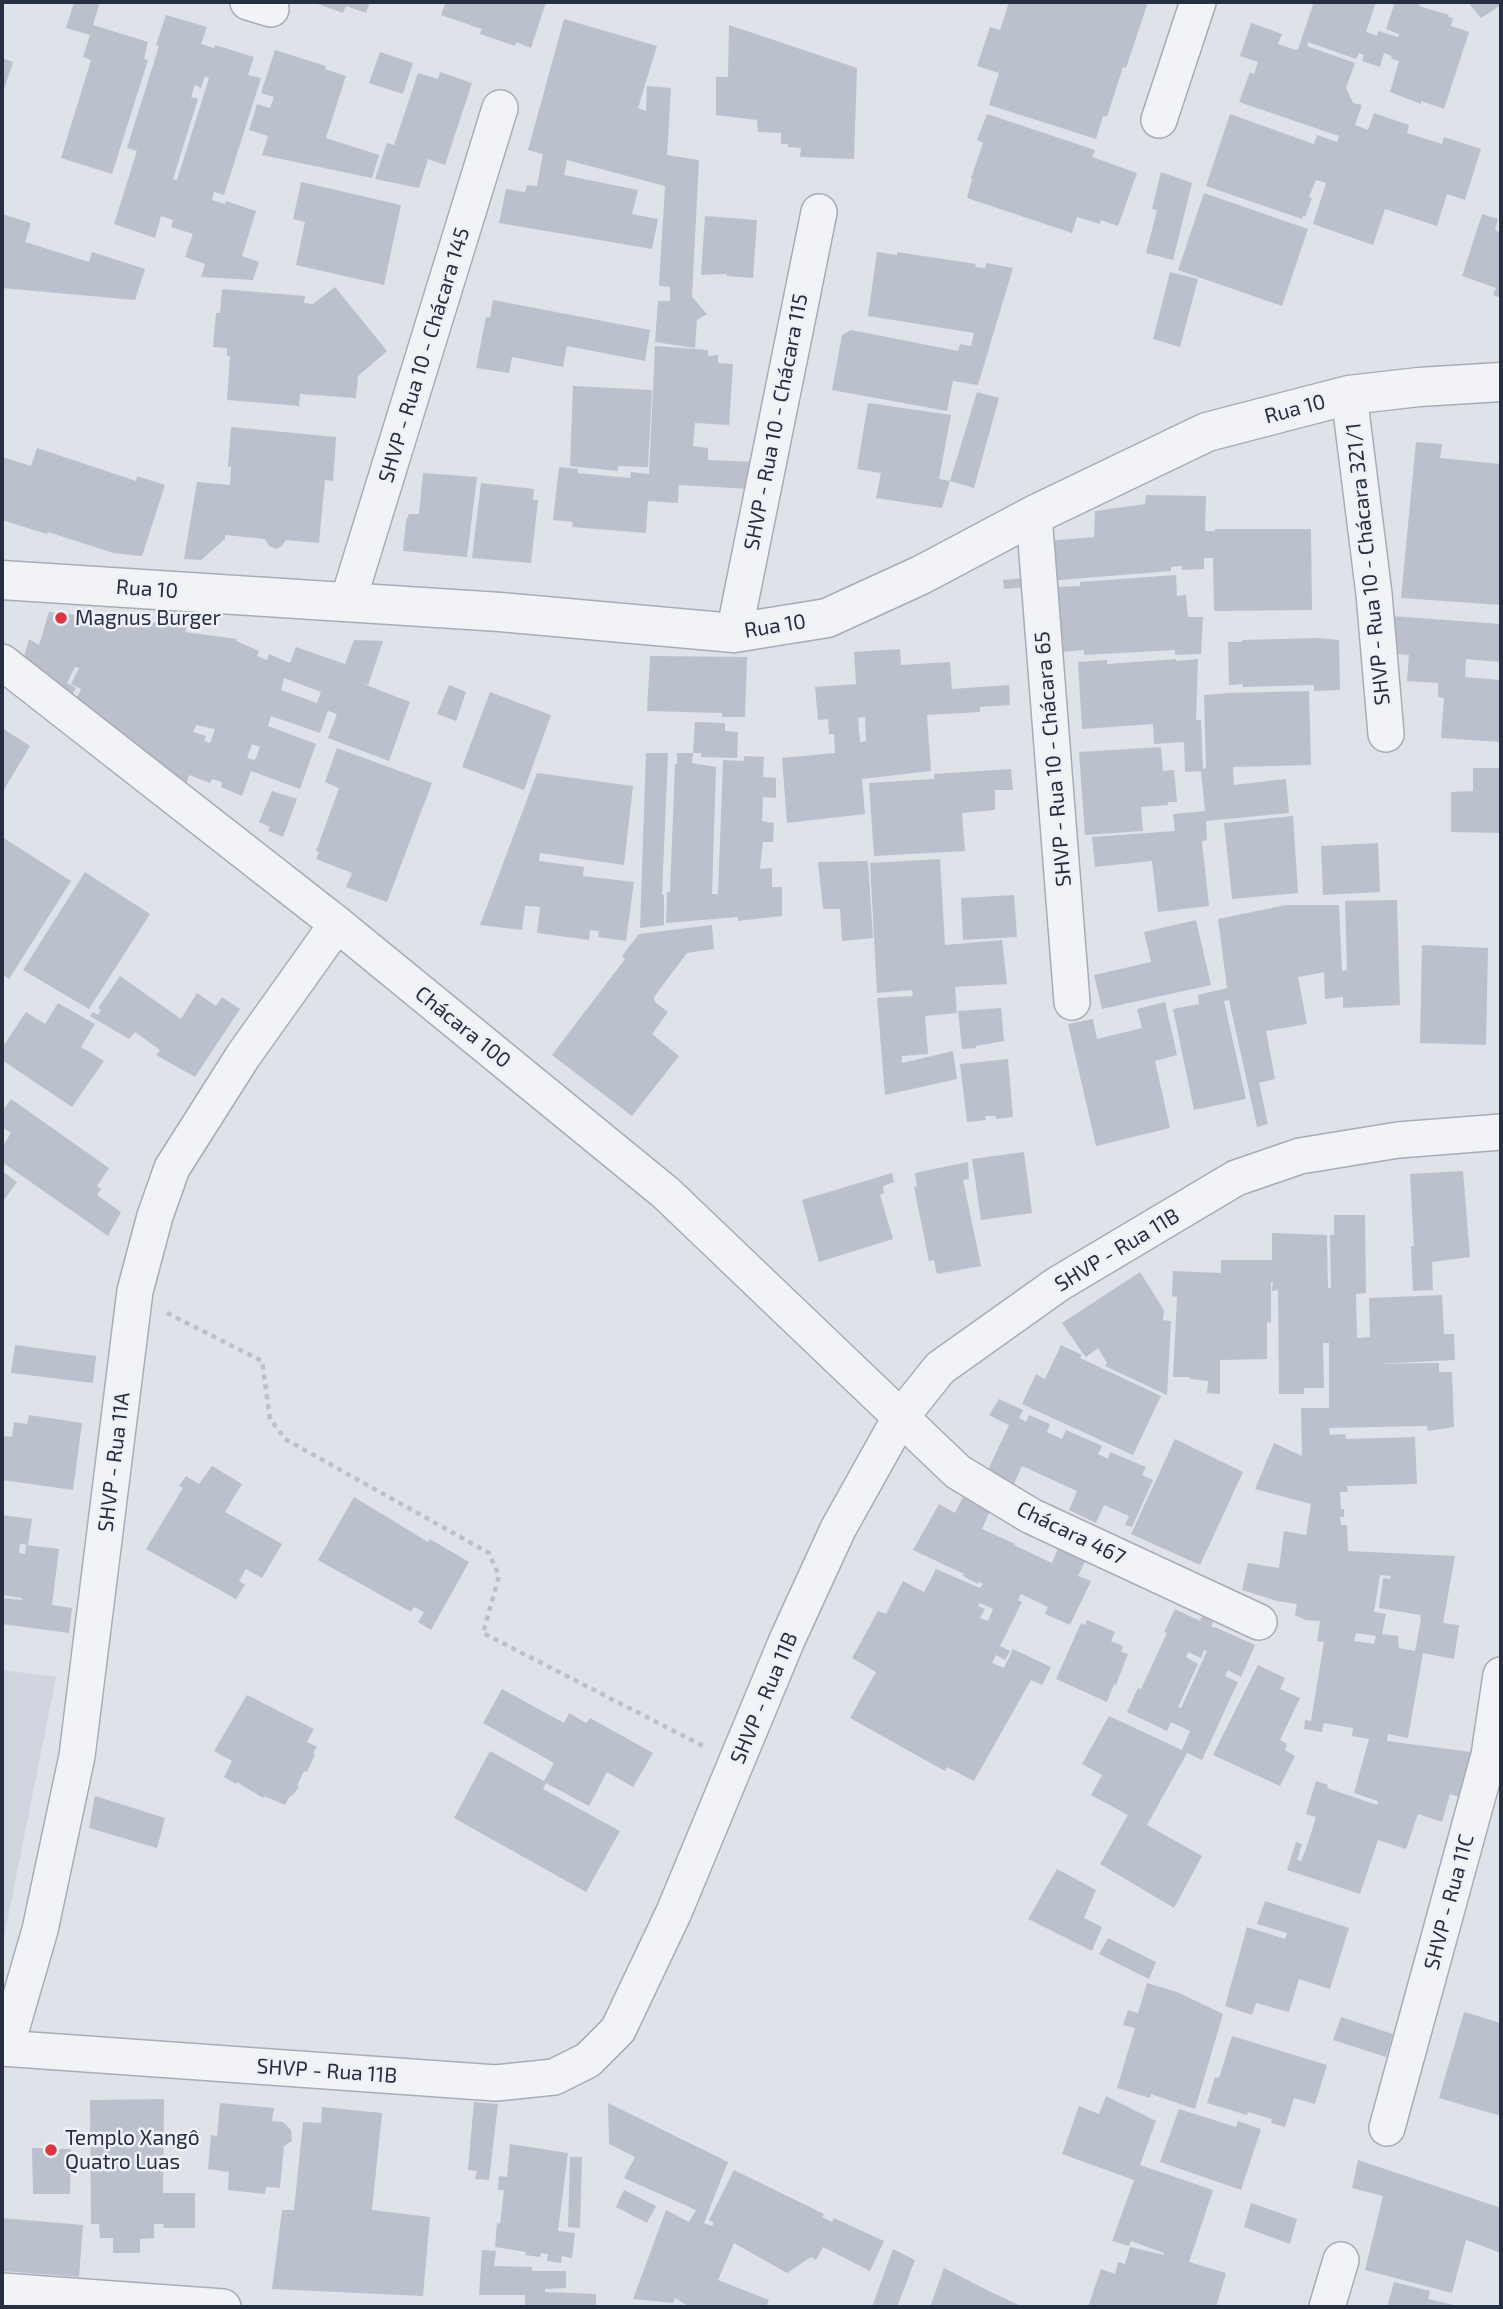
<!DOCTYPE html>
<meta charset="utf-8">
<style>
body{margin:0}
#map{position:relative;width:1503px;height:2309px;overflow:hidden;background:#dee2e9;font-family:"Exo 2",sans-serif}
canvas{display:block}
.frame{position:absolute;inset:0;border:4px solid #262e42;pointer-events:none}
</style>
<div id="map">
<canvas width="1503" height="2309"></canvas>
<div class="frame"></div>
</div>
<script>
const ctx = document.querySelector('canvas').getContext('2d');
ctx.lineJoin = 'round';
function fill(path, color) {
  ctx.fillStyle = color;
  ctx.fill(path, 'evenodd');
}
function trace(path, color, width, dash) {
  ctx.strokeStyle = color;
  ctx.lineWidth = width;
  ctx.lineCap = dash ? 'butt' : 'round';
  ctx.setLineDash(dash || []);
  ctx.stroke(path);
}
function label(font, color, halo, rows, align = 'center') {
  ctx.font = font + ' "Exo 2",sans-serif';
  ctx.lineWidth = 5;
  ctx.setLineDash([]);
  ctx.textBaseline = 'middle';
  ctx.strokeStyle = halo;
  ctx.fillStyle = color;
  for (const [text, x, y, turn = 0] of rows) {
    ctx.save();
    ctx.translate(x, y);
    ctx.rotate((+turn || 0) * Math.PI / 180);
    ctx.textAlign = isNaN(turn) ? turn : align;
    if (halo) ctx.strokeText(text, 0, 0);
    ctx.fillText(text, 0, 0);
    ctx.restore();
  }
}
const built = new Path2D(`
 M2,1670L56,1677L2,1947Z`);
const building = new Path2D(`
 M74,2H100L93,25L148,42L144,59L148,60L112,174L61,158L91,60L83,57L90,35L66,28Z
 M312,2H370L366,13L346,6L343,13Z
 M446,2H546L531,48L516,42L515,46L480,34L482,29L441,15Z
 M1009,2H1148L1126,68L1123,67L1107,117L1103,116L1096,139L989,105L999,73L977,66L990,27L1000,30Z
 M1314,2H1376L1366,32L1377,36L1378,31L1398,37L1399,34L1386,29L1394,5L1385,2H1420L1419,6L1449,15L1448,17L1453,18L1451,26L1469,32L1444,109L1421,101V104L1390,92L1399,61L1391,59L1392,56L1384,53L1380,67L1362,61L1364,55L1359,53L1356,59L1308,42L1307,46L1355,63L1346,88L1353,103L1362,105L1355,125L1368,130L1374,113L1409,125L1407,133L1442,144L1444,137L1481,149L1465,200L1447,194L1437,226L1385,209L1373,245L1313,224L1326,183L1316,180L1309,197L1312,198L1305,217L1303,216L1302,219L1206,186L1230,114L1314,144L1317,135L1337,142L1339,136L1239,102L1250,72L1254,74L1258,62L1240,56L1251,23L1282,34L1278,44L1296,50L1298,49Z
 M1468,2H1501V5L1481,18Z
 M166,15L207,27L201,44L214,48L215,45L254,57L248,75L261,78L224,195L214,192L212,200L225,204L226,201L256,211L242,256L259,262L253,280L201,277L205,264L185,257L193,234L171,227L173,220L161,216L155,238L114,224L137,151L127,148L159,46L156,45ZM205,76L209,78L177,180L173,179L198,99L191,97L195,85L201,88Z
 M564,19L657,46L638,108L646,111L647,86L671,88L667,155L699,160L692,297L707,314L697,320L695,348L655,342L658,301H670V287L659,286L665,186L567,160L564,175L638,190L632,214L658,219L652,249L499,223L506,189L525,192L527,185L537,186L543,154L528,150Z
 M729,25L857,68L854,159L800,157L801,148L788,147V144H781V133L758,132L757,120L716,115V77H728Z
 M275,50L326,66L325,69L346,76L326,138L379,155L372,178L262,155L268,136L249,130L257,104L270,108L274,97L261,93Z
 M380,52L413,63L403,94L369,83Z
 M2,58L13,62L2,95Z
 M440,72L472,83L445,165L428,159L419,188L375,179L387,143L394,145L418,73L438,79Z
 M987,114L1095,150L1092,157L1137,173L1118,226L1101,220L1100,224L1077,217L1072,233L967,198L972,179L971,178L983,143L977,140Z
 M1161,172L1192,183L1173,260L1146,253L1157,210L1152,209Z
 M301,182L401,205L384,285L296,265L305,222L293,219Z
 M1204,193L1308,229L1282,306L1178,270Z
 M2,214L31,223L25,242L89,262L92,252L145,269L135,300L2,288Z
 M1482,214L1498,219L1495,230L1501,233V298L1493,295L1496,288L1462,276Z
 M705,216L757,220L753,278L726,276L727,274L701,275Z
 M877,252L897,255V252L976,264L975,267L985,268L986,263L1013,268L978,385L953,381L947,411L832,390L842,335L851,330L958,351L960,344L971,346L974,333L868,316Z
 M1170,272L1198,279L1180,347L1153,339Z
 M335,287L387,351L358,376L356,398L300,394L299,406L227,400L230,356H227V348L213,347L216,313H220L222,289L305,296L304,303L313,304Z
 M493,300L650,330L645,361L567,346L563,367L512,357L509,373L476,368L486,317H490Z
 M655,346L708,350V356L718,355V363L733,364L729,425L695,423L693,446L708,448V460L757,462L751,489L679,485L678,503L648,501L646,533L572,527L573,522L553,520L559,467L578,469V473L630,478L631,472L649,474Z
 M573,386L652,390L648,467L618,466V471L570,466Z
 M977,392L999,398L974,488L950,481Z
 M868,403L951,415L939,479L950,481L942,508L876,498L881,473L857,469Z
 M231,427L336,437L333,481L325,480L319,543L286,540L282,546L276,549L269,546L265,539L225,535V539L201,560L184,559L197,482L230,485L231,467H228Z
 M1416,442L1442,444L1440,458L1501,464V605L1401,598Z
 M37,448L136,481L137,476L165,485L142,556L113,553L48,532L47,534L2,520V457L31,466Z
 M423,473L477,477L467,557L403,551L406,521L409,514H419Z
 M481,483L534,489L533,500H538L531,563L472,558Z
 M1146,495L1206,496L1205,531H1215V529H1311L1312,610L1214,611L1213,558H1204V569L1182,570V566L1171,567V571L1048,581L1050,585L1004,589L1003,580L1035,577L1046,541L1094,537L1095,511L1145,504Z
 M1176,575L1177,596L1186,595L1188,617H1203L1201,654L1175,655V650L1084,655V650L1062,652L1057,587L1080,586V582Z
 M49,612L187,626L185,632L237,639L236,641L259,651L257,656L267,660L269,654L290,663L296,647L345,664L354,640L383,641L368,685L361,683L410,702L389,761L328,738L337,714L328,711L320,733L271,716L268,726L316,744L300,789L251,771L242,796L221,787L222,782L212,779L210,783L189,775L186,785L75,701L81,689L71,684L79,668L75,667L67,683L76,688L71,697L23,661L29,639L39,645ZM284,678L321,692L317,703L281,690ZM196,725L215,729L210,743L204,741L206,736L193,732ZM252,744L260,747L255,760L247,758Z
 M1392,616L1501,624V662L1466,659L1465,677L1501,680V742L1441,738L1444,698L1438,697V683L1407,681L1409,655L1396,654Z
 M1317,638L1339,640L1340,690L1314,691V685L1243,687V684L1229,685L1228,642H1242V640Z
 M900,649L901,665L950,662L952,689L1009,685L1010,705L980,707V712L927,715L931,771L862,779L865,814L787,823L782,758L835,753L834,734H829L828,719L818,720L815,687L856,684L854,652ZM865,717L866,741L860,742L858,718Z
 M650,656L747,657L745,717H722V713L647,711Z
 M1176,659V661L1198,659L1196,720H1201L1203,769L1206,768L1204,695L1230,693L1309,691L1311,765L1233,767L1234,785L1286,779L1289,813L1206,821L1207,840L1202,841L1209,906L1158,912L1152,861L1095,867L1092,837L1175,831L1173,814L1205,811L1201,771L1185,772L1184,742L1154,744L1153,724L1082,729L1078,662L1107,660V664Z
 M449,685L466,692L456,721L437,714Z
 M490,692L551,715L524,790L462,767Z
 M695,722L725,723V731L738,732L737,758L701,757V753H693Z
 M2,728L30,746L2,793Z
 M1161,747L1163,771L1174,770L1177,802H1168V805L1141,807L1143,831L1085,835L1079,752Z
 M337,748L432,783L387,902L346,887L352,873L316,859L319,852L316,851L318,846L339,788L325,782Z
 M646,753H668L662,895H664V925L640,928Z
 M677,753H693L692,763L716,767L712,894H718L723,760L744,761V756L764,757L763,777L776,778V798L763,797L762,821L774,823L773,842H763L760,869L772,868V887H782V916L738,921V917L666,923L667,892H670L675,764H677Z
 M1473,768H1501V833L1451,832V792L1473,791Z
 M1011,769L1013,790H995V810L962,813L965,851L874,856L869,783L934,779V774Z
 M537,773L633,786L624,865L540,853L539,861L584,867L583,876L634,882L626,941L598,937L599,931L590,930L589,940L537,933L540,907L525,906L522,930L480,925Z
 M272,791L297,799L283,837L268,831L270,827L259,822Z
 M1293,816L1298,893L1232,899L1224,823Z
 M2,837L71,881L9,979L2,974Z
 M1378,843L1380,892L1323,895L1321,846Z
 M940,859L945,945L1002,940L1007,984L955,987L957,1013L925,1016L928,1054L902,1056V1063L953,1051L957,1079L885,1095L877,998L913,996L912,990L877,993L870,863Z
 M868,861L873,938L842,941L840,909H823L818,862Z
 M85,872L150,914L89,1009L23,970Z
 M1014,895L1017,937L963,940L961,898Z
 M1397,900L1400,1005L1343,1008V997L1325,999L1324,972L1298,977L1307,1024L1266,1031L1275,1079L1259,1083L1268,1124L1257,1127L1229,1000L1224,1001L1246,1099L1194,1110L1173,1009L1199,1004L1198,995L1227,988L1218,919L1286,905H1339L1342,971L1347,970L1345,901Z
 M1196,920L1211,985L1102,1009L1094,975L1151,962L1144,932Z
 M712,925L714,949L687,953L654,997L655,1002L668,1012L652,1034L679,1056L632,1116L552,1055L625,959L622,956L639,934Z
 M1422,945L1488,948L1486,1045L1420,1043Z
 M120,976L181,1019L197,993L216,1006L222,997L240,1009L195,1077L156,1055L160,1050L135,1032L129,1039L90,1016L93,1012L98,1015L101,1010L98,1008Z
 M1165,1002L1177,1055L1155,1061L1170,1128L1096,1146L1068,1024L1093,1019L1097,1039L1142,1028L1137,1009Z
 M58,1003L95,1024L81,1047L104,1061L72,1107L2,1060V1048L26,1012L45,1024Z
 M1001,1008L1004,1041L976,1046V1048L962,1049L958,1011Z
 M1008,1059L1013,1117L996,1119V1116H985L986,1120L967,1122L960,1064Z
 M11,1099L109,1168L97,1186L101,1189L97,1195L121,1212L108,1236L2,1162V1147L11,1133L2,1127V1112Z
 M1024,1152L1032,1213L981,1220L972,1159Z
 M968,1162L969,1179L963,1180L981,1266L937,1274L934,1260L929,1261L914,1187L917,1186L915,1173Z
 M2,1171L17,1182L2,1203Z
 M1463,1171L1470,1257L1432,1262L1433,1290L1413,1291L1411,1246H1414L1410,1174Z
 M892,1173L894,1182L883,1186L884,1193L880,1195L893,1239L819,1262L802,1200Z
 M1334,1215H1365L1366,1293L1356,1294L1357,1338L1370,1337L1369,1298L1442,1295L1444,1334H1454L1455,1360L1376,1364L1439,1363V1372H1452L1454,1427L1428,1431L1427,1426L1329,1428L1330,1435L1345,1434L1346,1439L1415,1437L1417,1484L1347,1486L1348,1492H1340L1341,1509H1344V1517H1340L1341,1525H1347L1348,1551L1455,1556L1443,1623L1459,1625L1454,1659L1423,1653L1408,1738L1388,1734L1387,1741L1471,1752L1459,1797L1450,1794L1442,1822L1418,1814L1406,1849L1378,1840L1360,1894L1287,1870L1296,1842L1302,1844L1297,1860L1301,1861L1307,1846L1316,1817L1306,1814L1316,1781L1328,1785L1327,1788L1377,1805L1378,1801L1354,1793L1369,1739L1352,1736L1353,1728L1324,1723L1322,1732L1304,1729L1305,1720L1311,1721L1324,1642L1317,1641L1320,1621L1305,1620L1295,1615L1297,1604L1277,1601L1242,1590L1248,1563L1279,1568L1284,1531L1306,1535L1311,1504L1255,1489L1274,1443L1302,1456L1301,1408H1329V1343H1323L1324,1388H1304V1394H1279L1278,1290L1272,1291L1273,1282H1271V1323L1267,1322V1359L1220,1360V1394L1207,1393L1208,1381L1190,1379L1189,1377H1173L1177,1297L1172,1296L1173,1271L1221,1273V1260H1272V1233L1327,1235L1328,1288H1331L1330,1235H1334ZM1380,1575L1391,1576L1390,1579L1383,1578L1379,1608L1420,1615L1421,1619L1415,1651L1399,1648L1398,1636L1382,1634L1386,1614L1374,1612ZM1356,1633L1376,1636L1374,1644L1354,1641Z
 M1140,1272L1164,1310L1163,1320L1171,1321L1167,1395L1105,1366L1107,1363L1098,1348L1086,1357L1084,1355L1062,1323Z
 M15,1345L96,1356L93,1383L11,1373Z
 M1061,1345L1082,1355L1080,1358L1161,1396L1133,1455L1022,1404L1036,1374L1045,1379Z
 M999,1399L1023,1410L1019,1418L1026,1422L1029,1415L1050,1424L1047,1432L1062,1439L1066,1430L1100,1445L1102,1446L1098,1454L1108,1459L1110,1452L1146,1467L1142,1475L1153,1480L1132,1527L1125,1525L1129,1516L1104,1505L1096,1523L1069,1510L1077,1491L1022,1466L1014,1484L987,1472L1009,1425L989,1415Z
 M29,1415L82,1423L73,1490L2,1480V1436L12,1437L14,1422L27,1424Z
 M1175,1439L1243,1472L1200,1565L1131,1534Z
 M212,1466L242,1484L225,1512L282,1544L262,1578L246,1569L239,1581L245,1585L236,1599L146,1549L183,1488L179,1486L186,1476L199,1484Z
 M354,1497L428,1542L430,1539L469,1562L431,1630L418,1622L424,1612L414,1607L411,1612L318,1560Z
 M963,1497L991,1509L982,1529L1015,1544L1014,1545L1052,1563L1061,1541L1087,1557L1078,1576L1091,1581L1070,1625L1045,1614L1048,1607L1021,1594L1018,1600L1022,1602L1000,1646L1010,1651L1005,1660L996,1655L992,1663L1004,1668L1013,1649L1051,1667L1042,1685L1031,1680L974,1781L947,1767L945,1771L850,1718L876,1672L852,1658L878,1611L886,1614L903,1581L924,1592L936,1569L980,1588L983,1584L979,1582L978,1584L963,1576L964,1574L913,1550L939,1504L955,1513ZM980,1603L993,1609L988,1621L980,1618L985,1609L978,1606Z
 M2,1515L32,1519L28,1545L20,1544L19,1553L25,1554L26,1545L59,1549L52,1605L72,1608L69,1633L2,1624V1598L22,1600V1598L2,1595Z
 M1175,1609L1200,1621L1202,1616L1213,1622L1211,1626L1215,1628V1627L1255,1645L1241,1677L1228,1670L1225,1676L1238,1682L1202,1760L1187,1753L1147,1825L1202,1856L1174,1908L1100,1864L1128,1815L1091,1795L1102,1775L1082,1764L1109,1716L1182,1750L1190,1731L1171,1722L1167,1731L1127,1712L1138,1688L1141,1689L1167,1633L1164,1632ZM1204,1650L1207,1651L1181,1708L1178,1707L1198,1664L1186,1657L1188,1652L1201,1658Z
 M1087,1620L1115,1632L1111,1641L1123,1646L1121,1652L1128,1654L1116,1685L1114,1684L1107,1702L1056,1679L1081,1623L1085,1625Z
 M1258,1665L1285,1678L1280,1689L1300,1698L1280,1740L1287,1744L1285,1750L1295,1756L1280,1786L1213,1755Z
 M502,1689L564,1723L569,1713L586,1723L590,1718L653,1753L633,1787L607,1772L589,1806L546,1783L543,1789L620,1831L586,1892L454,1818L490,1751L544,1781L554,1763L483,1723Z
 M247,1695L314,1729L307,1742L317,1747L313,1753L315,1755L307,1772L304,1771L297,1786L299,1787L292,1796H290L285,1805L264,1796L263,1798L237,1782L236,1784L224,1777L232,1761L214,1751Z
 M95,1796L165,1818L157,1848L89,1828Z
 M1057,1869L1096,1890L1084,1918L1102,1927L1092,1951L1028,1919Z
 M1265,1901L1349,1928L1330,1989L1299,1979L1289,2012L1256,2003L1252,2015L1225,2006L1247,1927L1285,1939L1287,1933L1257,1924Z
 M1108,1938L1156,1962L1149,1979L1099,1954Z
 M1147,1983L1177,1992L1223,2014L1195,2109L1151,2094L1150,2098L1117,2088L1135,2028L1123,2025L1128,2010L1138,2013Z
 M1464,2012L1501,2023V2116L1439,2098Z
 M1341,2017L1393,2034L1386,2057L1333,2040Z
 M1232,2036L1327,2065L1315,2104L1294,2098L1285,2127L1271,2123L1272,2119L1248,2112L1247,2115L1207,2103L1215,2077L1219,2078Z
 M1106,2096L1156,2121L1140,2165L1213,2190L1189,2262L1226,2273L1216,2307H1088L1101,2269L1115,2274L1118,2262L1125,2264L1130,2247L1164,2255V2253L1131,2241L1129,2246L1112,2241L1134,2180L1062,2154L1079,2106L1099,2114Z
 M164,2099L163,2193H195V2228H163L164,2224H154V2238L140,2239V2253H113V2238H100L99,2224H91L90,2100Z
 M474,2102L498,2104L489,2180L475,2179L477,2171L468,2170Z
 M220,2103L274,2108L272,2121L283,2122L291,2130L292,2141L284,2146L280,2188L266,2187L265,2194L228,2190L229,2172L208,2169L211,2135L217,2136Z
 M608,2103L728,2162L704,2223L712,2226L714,2223L709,2220L734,2170L824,2214L822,2217L832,2222L834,2218L884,2241L870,2271L823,2247L816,2260L811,2257L787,2273L734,2243L718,2280L769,2300L766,2307H690L675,2298L673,2303L633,2299L666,2210L689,2222L696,2210L624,2178L635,2157L609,2144Z
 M322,2107L382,2113L372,2210L430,2217L423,2296L272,2289L282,2210H294L303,2122L321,2123Z
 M1179,2109L1236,2127L1238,2121L1261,2129L1241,2190L1160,2162Z
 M510,2144L568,2153L558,2231L575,2233L572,2258L562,2256L561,2263L547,2261L548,2254L541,2253L540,2257L525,2255L526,2252L495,2247L497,2223L500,2224L504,2190H498L499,2176L507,2177Z
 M32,2148L71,2149L70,2194H33Z
 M570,2157H582L580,2228L568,2227Z
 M1358,2160L1501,2208V2253L1466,2240L1452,2293L1365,2270L1383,2196L1352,2188Z
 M624,2190L656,2206L647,2223L616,2207Z
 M1251,2203L1297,2219L1290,2244L1244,2227Z
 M2,2218L83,2225L79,2277L2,2271Z
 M893,2249L915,2260L897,2307H872Z
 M482,2250L496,2251L494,2266L532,2267V2271H566V2288L545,2289V2292L596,2294V2307H525V2295H479Z
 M944,2268L989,2291L1023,2307H930Z
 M1394,2282L1430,2291L1428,2299L1463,2307H1387Z`);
const path = new Path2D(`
 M167,1313L262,1361L270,1419L285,1439L489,1553L499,1576L483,1633L705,1747`);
const minor = new Path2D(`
 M248,2L271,9
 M1159,120L1198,2
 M1349,395L1374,594L1386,734
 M1034,515L1072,1002
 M348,601L500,108
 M734,633L819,212
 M2,662L337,924L666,1193L958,1472L1031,1516L1259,1622
 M6,2047L40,1930L77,1756L135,1291L155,1216L172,1168L243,1056L337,924
 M2,2048L496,2083L554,2077L588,2060L618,2030L674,1912L787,1640L838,1529L900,1418L940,1368L1058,1284L1236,1178L1300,1156L1398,1140L1501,1132
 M1387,2128L1489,1755L1501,1675
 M2,2291L223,2307
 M1327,2307L1341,2260`);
const tertiary = new Path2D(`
 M2,580L500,612L734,633L827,618L921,575L1034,515L1207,432L1349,395L1419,387L1501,382`);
const markers = [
 [61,618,7,"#dc3642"],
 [51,2150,7,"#dc3642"]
];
const streetNames = [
 ["SHVP - Rua 10 - Chácara 145",424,355,-73],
 ["Rua 10",1295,409,-15],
 ["SHVP - Rua 10 - Chácara 115",776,422,-79],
 ["SHVP - Rua 10 - Chácara 321/1",1368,564,-96],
 ["Rua 10",147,589,4],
 ["Rua 10",775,626,-9],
 ["SHVP - Rua 10 - Chácara 65",1053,759,-95],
 ["Chácara 100",463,1027,39],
 ["SHVP - Rua 11B",1117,1250,-31],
 ["SHVP - Rua 11A",114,1462,-83],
 ["Chácara 467",1071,1533,26],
 ["SHVP - Rua 11B",764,1698,-67],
 ["SHVP - Rua 11C",1449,1902,-75],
 ["SHVP - Rua 11B",327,2071,4]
];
const poiNames = [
 ["Magnus Burger",75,618],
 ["Templo Xangô",65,2138],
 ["Quatro Luas",65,2162]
];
fill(built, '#d0d4de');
fill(building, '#bbc0cd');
trace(minor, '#a7acb7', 38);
trace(tertiary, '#a7acb7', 41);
trace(path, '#bcc0c8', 4.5, [5, 5]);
trace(minor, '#f1f3f7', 35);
trace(tertiary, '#f1f3f7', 38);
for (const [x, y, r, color] of markers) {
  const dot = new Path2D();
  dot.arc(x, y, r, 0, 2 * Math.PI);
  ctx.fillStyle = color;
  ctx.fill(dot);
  trace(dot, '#eef1f7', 2.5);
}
label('21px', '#262e42', '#eef1f7', streetNames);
label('21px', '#262e42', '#eef1f7', poiNames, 'left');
</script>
